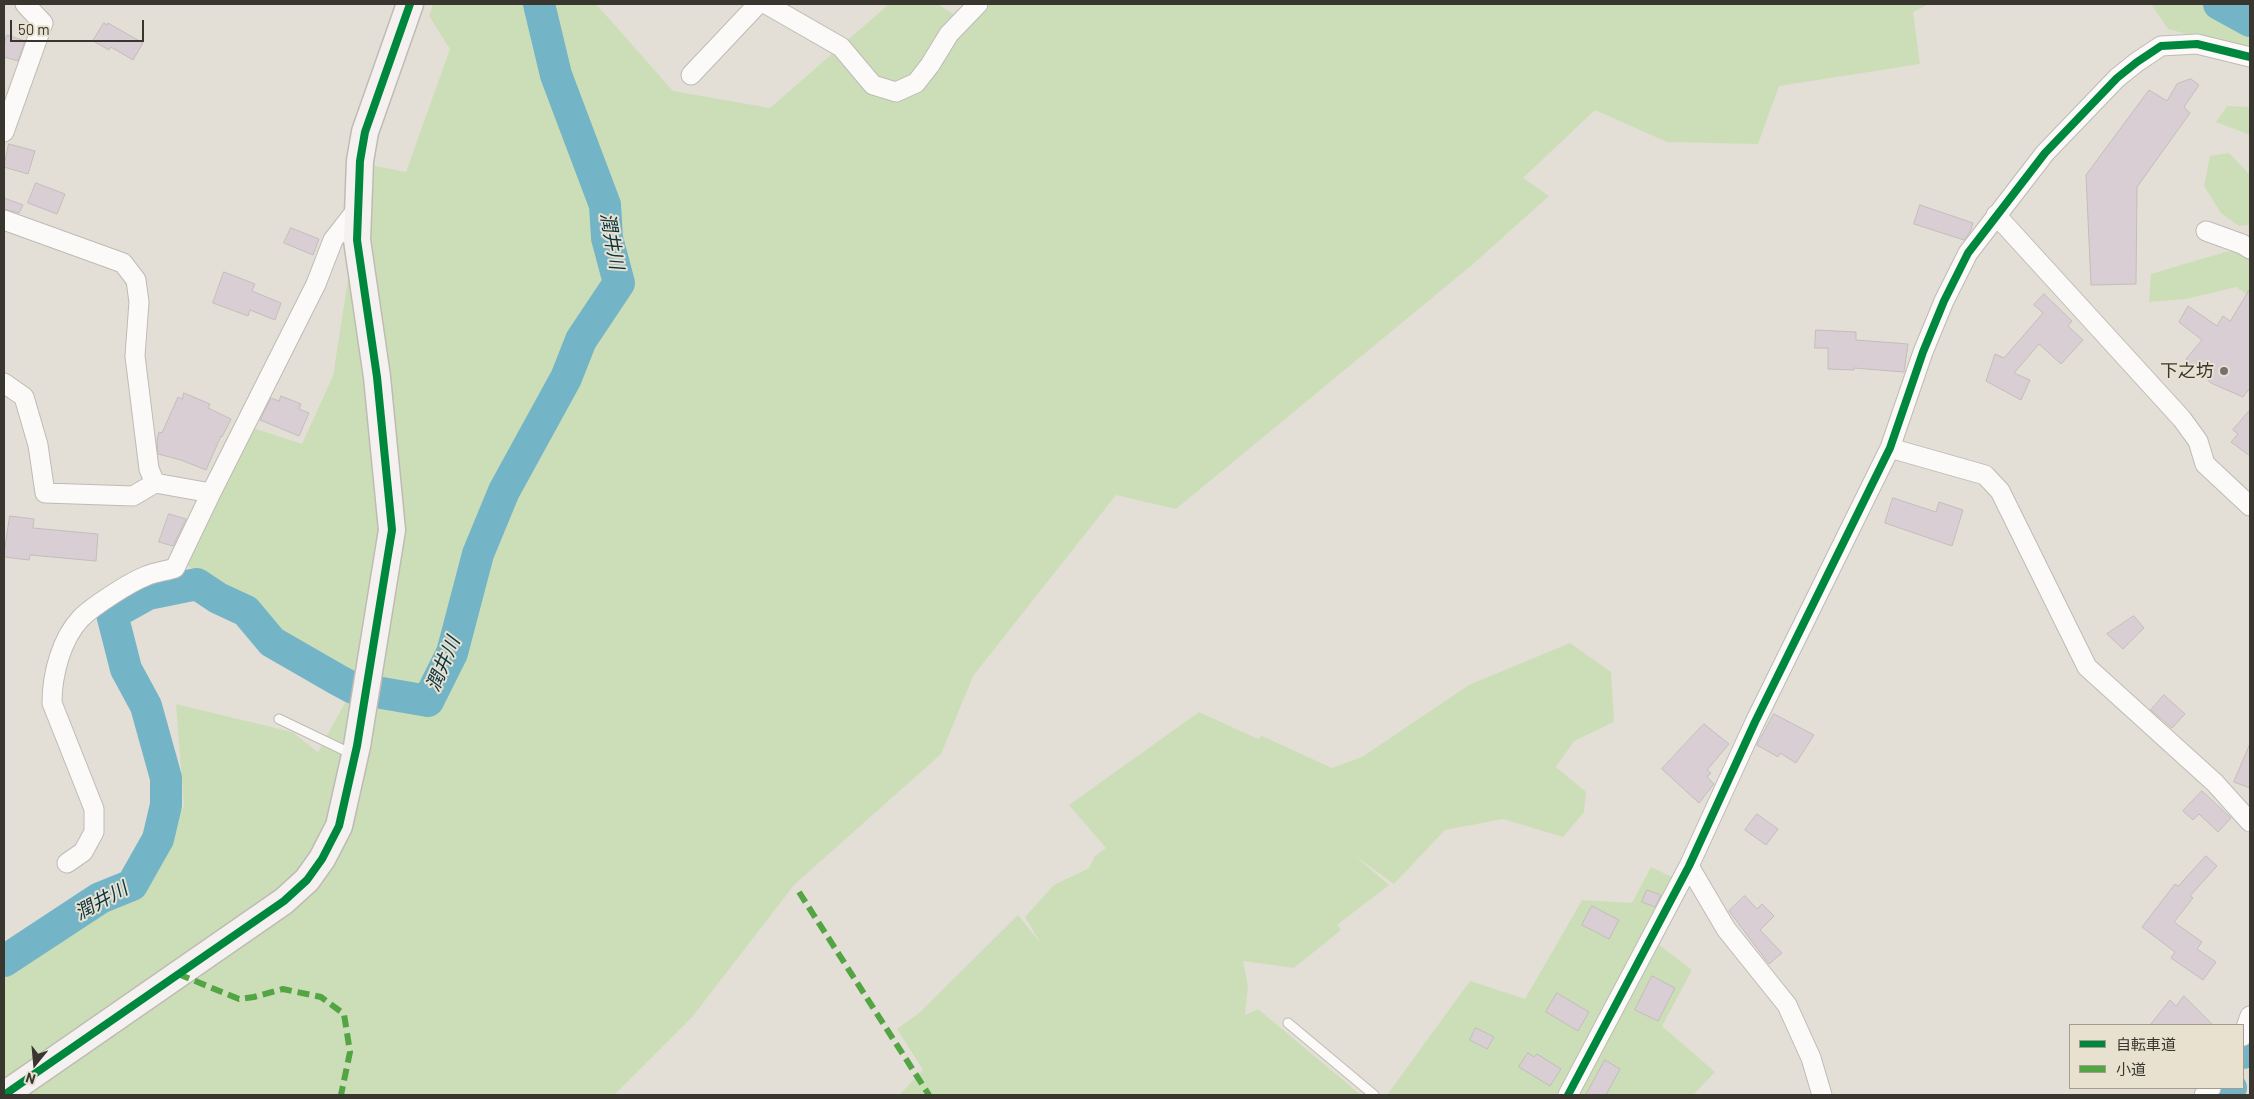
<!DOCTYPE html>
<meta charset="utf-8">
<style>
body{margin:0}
#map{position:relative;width:2254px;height:1099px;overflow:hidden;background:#e3dfd6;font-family:Barlow,"Noto Sans JP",sans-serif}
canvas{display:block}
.frame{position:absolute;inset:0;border:5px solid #393630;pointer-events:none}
.legend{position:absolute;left:2069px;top:1024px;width:175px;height:65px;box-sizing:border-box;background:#e9e1d0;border:1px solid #a39d90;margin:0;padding:6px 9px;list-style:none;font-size:15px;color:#393630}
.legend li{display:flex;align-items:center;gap:10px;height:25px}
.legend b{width:25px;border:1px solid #a39d90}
.north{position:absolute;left:10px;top:1039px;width:50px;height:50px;-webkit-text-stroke:4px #e9e1d0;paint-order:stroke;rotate:197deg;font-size:14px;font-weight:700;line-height:20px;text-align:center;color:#393630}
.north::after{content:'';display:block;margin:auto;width:18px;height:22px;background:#393630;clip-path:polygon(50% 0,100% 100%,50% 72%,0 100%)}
.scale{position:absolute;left:10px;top:20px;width:134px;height:22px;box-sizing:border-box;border:2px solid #393630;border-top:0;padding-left:6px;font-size:15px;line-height:18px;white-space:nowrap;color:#393630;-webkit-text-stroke:4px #e9e1d0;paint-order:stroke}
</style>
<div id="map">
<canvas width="2254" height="1099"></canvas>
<div class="frame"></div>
<ul class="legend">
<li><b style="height:6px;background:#00873e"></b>自転車道</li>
<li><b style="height:6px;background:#53a544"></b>小道</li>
</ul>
<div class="north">N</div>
<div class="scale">50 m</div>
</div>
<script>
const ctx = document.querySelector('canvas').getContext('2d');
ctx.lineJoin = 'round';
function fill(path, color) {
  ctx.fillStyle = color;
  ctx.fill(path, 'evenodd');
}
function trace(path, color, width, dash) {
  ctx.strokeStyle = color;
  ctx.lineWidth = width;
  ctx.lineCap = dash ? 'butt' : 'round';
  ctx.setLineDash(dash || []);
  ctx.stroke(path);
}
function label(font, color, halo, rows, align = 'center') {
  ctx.font = font + ' Barlow,"Noto Sans JP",sans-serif';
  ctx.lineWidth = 4;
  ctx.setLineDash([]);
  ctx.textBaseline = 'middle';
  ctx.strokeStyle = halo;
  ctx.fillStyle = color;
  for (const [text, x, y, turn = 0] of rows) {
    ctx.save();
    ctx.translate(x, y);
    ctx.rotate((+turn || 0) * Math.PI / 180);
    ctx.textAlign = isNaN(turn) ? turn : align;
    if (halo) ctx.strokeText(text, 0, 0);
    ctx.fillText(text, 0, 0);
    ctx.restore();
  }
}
const green = new Path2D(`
 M433,4H596L673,91L770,108L889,4H937L958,17L972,4H1929L1913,12L1920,64L1779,86L1758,144L1667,142L1595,110L1523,178L1549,196L1472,265L1176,509L1116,495L973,676L941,754L794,885L693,1016L614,1095H4V973L52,939L142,887L184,806L176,704L292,732L318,752L353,688L183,562L250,427L302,444L333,376L366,164L406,172L450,49L429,16Z
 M2151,4H2250V51L2168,29Z
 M2227,106L2250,107V135L2216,122Z
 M2229,153L2250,175V225L2239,226L2221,213L2204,186L2210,156Z
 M2250,250V296L2236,287L2186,299L2149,302L2151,274L2225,252Z
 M1570,643L1611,672L1614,722L1574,741L1556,767L1586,792L1584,812L1563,837L1503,819L1445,830L1394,884L1354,855L1389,885L1337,925L1341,930L1294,968L1243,961L1248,986L1245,1015L1258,1009L1361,1095H899L923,1070L897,1029L919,1013L1018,915L1042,945L1025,917L1054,885L1089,868L1095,856L1106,848L1069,805L1199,712L1258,739L1262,736L1332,768L1362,757L1469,685Z
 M1651,867L1674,878L1562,1095L1557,1093L1556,1095H1387L1470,981L1525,999L1582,900L1632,903Z
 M1654,941L1692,970L1662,1026L1715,1072L1693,1095H1576Z`);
const stream = new Path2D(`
 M2248,19L2250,15`);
const river = new Path2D(`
 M2219,4L2250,21
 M4,961L100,898L132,885L158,839L166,805V778L146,706L126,669L112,614L148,594L197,584L218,598L246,611L272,642L338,680L353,688L428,701L452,653L478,554L504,491L566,378L581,340L619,283L607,238L605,205L556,75L539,4
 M2243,1053L2250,1037
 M2228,1095L2231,1088`);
const building = new Path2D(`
 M104,23L107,25L108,23L143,43L133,60L111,47L109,50L93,41Z
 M7,35L25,41L18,61L4,57V45Z
 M2191,79L2199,85L2184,107L2190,113L2137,187L2136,284L2091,285L2086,175L2149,90L2167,101L2177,84Z
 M9,144L35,151L28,174L4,167Z
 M36,183L65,194L57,214L28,203Z
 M4,198L23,205L19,213L4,209Z
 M1920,205L1973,223L1970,232L1964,240L1914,224Z
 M291,228L319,239L313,255L284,243Z
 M224,272L255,284L252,291L281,303L275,320L250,310L248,316L213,303Z
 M2250,289V388L2243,397L2211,383L2186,359L2202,340L2179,322L2188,306L2217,326L2223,316L2230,321Z
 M2044,294L2072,321L2068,326L2083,340L2061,364L2039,344L2014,373L2030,380L2021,400L1986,381L1995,354L2004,358L2043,313L2034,305Z
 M1816,330L1856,332V340L1908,344L1904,372L1854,368V370L1828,369V348H1815Z
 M184,393L210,404L208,408L231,419L222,437L221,436L206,470L181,460L158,454L157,440L159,432L162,433L178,397L182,399Z
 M281,396L301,404L299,409L309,413L299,436L260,420L271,398L279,401Z
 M2250,410V456L2231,442L2238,434L2233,430Z
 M1893,498L1936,512L1939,502L1963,510L1952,546L1885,523Z
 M169,514L186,519L173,546L159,542Z
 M10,516L34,519L33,528L98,534L96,561L30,555L29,560L4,557Z
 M2134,616L2144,628L2123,649L2107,634Z
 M2164,695L2185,714L2172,728L2151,710Z
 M1774,714L1814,735L1796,763L1780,753L1778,757L1757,745Z
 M1704,724L1729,744L1707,770L1711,773L1707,777L1714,784L1699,803L1662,769Z
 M2250,744V788L2234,782Z
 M2202,791L2231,818L2218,832L2199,814L2193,820L2183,811Z
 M1757,814L1778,829L1766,845L1745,830Z
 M2206,856L2217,866L2190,896L2193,898L2174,922L2202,942L2197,949L2216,962L2203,980L2171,958L2175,952L2142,927L2175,884L2178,886Z
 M1647,890L1661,895L1655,907L1642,902Z
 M1745,896L1757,909L1762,904L1774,916L1760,930L1782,953L1769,964L1729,911Z
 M1592,906L1619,920L1609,939L1582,925Z
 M1652,976L1675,988L1658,1021L1635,1010Z
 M1557,993L1589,1012L1578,1031L1546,1012Z
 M2184,996L2213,1025H2150L2170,1000L2176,1006Z
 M1476,1028L1494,1037L1487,1049L1470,1040Z
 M1528,1053L1534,1057L1537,1054L1561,1069L1550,1086L1519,1067Z
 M1605,1060L1620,1069L1606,1095H1586Z`);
const lane = new Path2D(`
 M279,719L352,754
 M1288,1023L1374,1095`);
const street = new Path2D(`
 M766,4L841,47L873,85L896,92L916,83L930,65L949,34L978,4
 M691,75L758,4
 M4,132L43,23L25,4
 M1996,215L2182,419L2198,441L2205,464L2250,506
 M4,220L123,263L136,280L139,302L135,356L149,469L155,483L133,496L45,493L38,445L24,397L4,383
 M2206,231L2242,244L2250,249
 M1890,448L1985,475L2000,491L2087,667L2215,783L2250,822
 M155,483L211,493
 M67,863L83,852L94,832V809L52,703C52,675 61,639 81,618C93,606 130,582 146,576C155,572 166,571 175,568L211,493L316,284L333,240L358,208
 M1689,866L1726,929L1787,1005L1811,1058L1822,1095
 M2243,1036L2250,1016
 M1568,1095L1689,866L1755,722L1890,448L1923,352L1944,301L1968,253L2045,153L2117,78L2137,62L2161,46L2197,44L2250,57
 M2204,1095L2211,1088`);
const secondary = new Path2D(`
 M4,1095L284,901L307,880L322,859L339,826L357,746L392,530L377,377L357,240L360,161L365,132L410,4`);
const quiet = new Path2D(`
 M799,892L929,1095
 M178,974L239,999L254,997L283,989L321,997L344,1014L350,1052L341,1095`);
const cycleway = new Path2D(`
 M4,1095L284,901L307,880L322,859L339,826L357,746L392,530L377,377L357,240L360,161L365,132L410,4
 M1568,1095L1689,866L1755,722L1890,448L1923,352L1944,301L1968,253L2045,153L2117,78L2137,62L2161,46L2197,44L2250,57`);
const markers = [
 [2224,371,5,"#74716a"]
];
const poiNames = [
 ["下之坊",2214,371]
];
const waterNames = [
 ["潤井川",612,241,80],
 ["潤井川",443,664,-67],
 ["潤井川",101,901,-29]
];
fill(green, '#ccdeb8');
trace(stream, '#73b4c7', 5.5);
trace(river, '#73b4c7', 32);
fill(building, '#daced5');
trace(building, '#c1bdbb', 1);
trace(lane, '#bebbb4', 11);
trace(street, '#bebbb4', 21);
trace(secondary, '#bebbb4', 29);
trace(lane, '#fbfaf9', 9);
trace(street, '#fbfaf9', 19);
trace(secondary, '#f4f1f0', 26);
trace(quiet, '#53a544', 6, [12, 6]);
trace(cycleway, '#00873e', 8);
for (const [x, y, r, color] of markers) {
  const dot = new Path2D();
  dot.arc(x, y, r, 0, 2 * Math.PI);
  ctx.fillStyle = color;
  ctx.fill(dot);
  trace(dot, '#e9e1d0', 2);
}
label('18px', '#393630', '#e9e1d0', poiNames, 'right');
label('italic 19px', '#093643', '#e9e1d0', waterNames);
</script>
